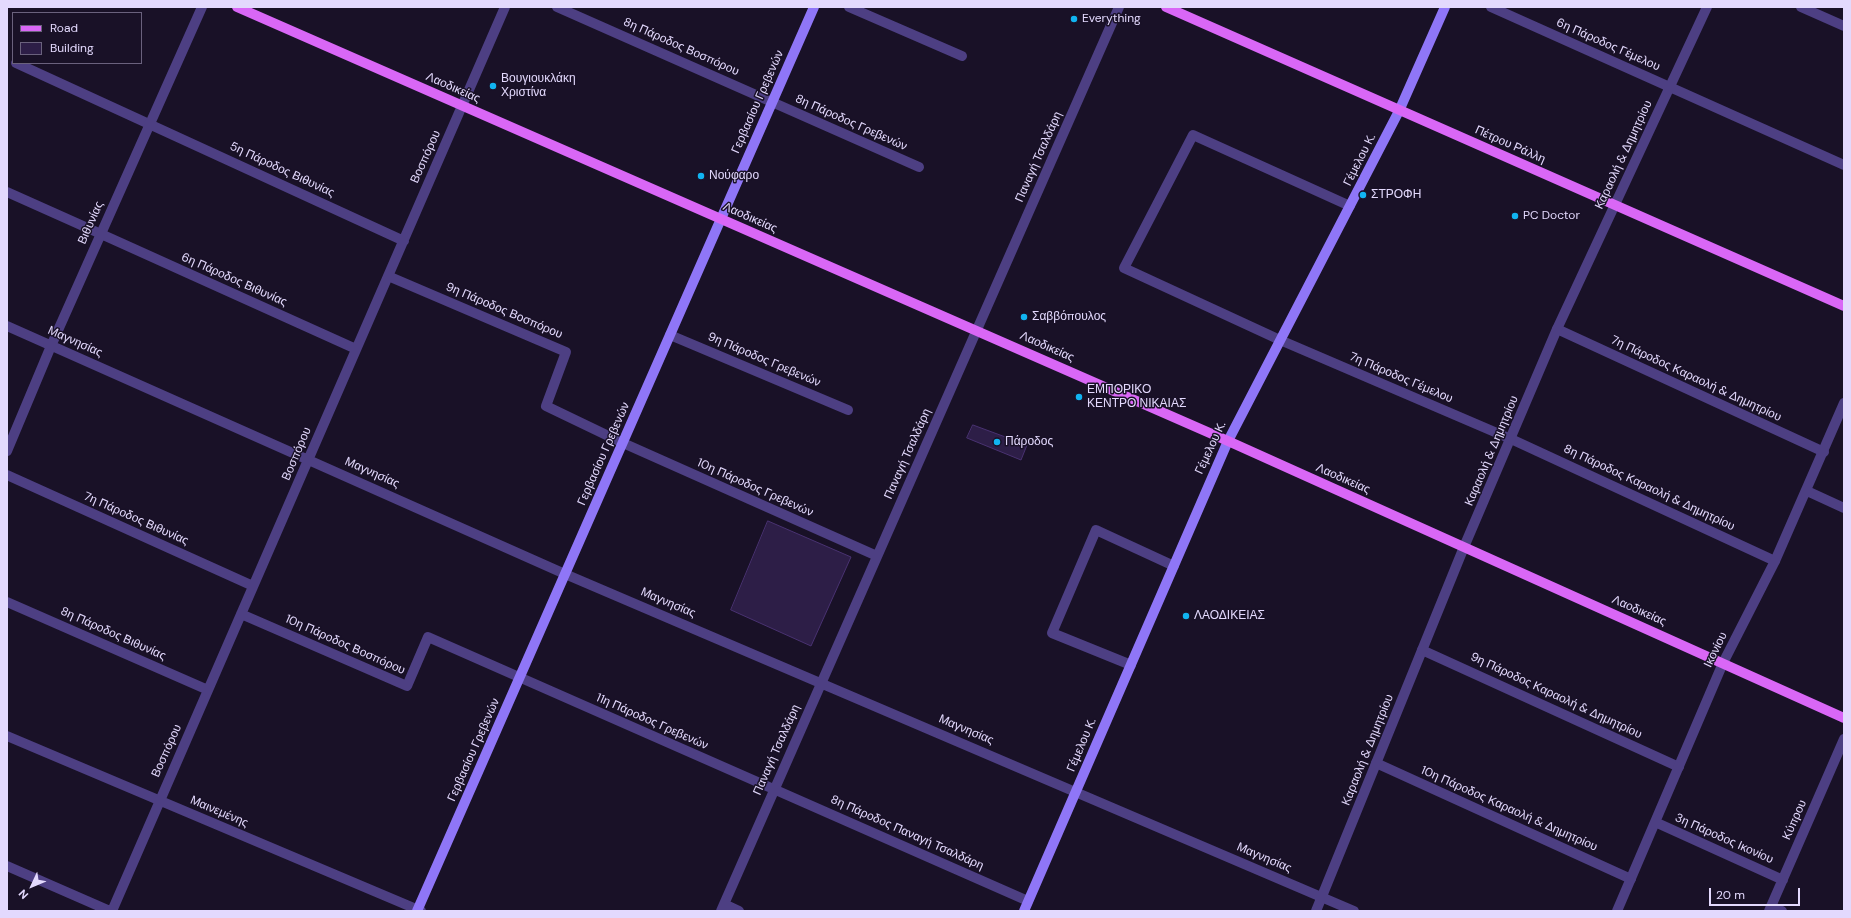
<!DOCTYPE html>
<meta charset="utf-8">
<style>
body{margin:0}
#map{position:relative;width:1851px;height:918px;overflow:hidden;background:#191127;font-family:"DM Sans",sans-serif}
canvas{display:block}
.frame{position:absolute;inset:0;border:8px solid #e3d9fd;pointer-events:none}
.legend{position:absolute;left:12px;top:12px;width:130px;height:52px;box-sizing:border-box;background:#191127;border:1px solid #6a617d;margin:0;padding:5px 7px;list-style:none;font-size:12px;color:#e3d9fd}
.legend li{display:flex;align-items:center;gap:8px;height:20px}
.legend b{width:20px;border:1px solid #6a617d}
.north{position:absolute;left:12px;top:866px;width:40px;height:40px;-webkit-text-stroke:3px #191127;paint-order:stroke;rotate:226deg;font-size:11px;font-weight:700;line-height:16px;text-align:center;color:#e3d9fd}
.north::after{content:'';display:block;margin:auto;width:14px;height:18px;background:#e3d9fd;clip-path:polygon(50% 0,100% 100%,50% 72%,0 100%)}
.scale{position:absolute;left:1709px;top:888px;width:91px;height:18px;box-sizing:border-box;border:2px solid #e3d9fd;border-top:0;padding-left:5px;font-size:12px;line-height:14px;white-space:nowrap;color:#e3d9fd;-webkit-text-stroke:3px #191127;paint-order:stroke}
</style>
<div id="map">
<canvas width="1851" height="918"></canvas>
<div class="frame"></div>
<ul class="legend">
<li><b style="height:5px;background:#d967f6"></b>Road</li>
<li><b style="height:11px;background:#2d1e47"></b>Building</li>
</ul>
<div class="north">N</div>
<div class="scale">20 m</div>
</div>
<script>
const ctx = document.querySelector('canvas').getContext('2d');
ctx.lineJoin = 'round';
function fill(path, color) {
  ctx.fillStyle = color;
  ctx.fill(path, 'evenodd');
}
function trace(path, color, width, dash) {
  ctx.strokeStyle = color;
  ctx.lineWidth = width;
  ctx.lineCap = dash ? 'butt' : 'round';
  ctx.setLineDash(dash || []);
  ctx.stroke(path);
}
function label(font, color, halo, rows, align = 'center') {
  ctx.font = font + ' "DM Sans",sans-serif';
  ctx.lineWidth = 3;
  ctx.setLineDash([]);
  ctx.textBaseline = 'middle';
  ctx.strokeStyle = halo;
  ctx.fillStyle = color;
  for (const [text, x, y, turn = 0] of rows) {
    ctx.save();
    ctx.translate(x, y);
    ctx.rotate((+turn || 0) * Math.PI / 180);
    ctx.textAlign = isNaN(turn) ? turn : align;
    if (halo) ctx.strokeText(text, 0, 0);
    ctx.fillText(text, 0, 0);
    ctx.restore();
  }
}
const building = new Path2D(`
 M973,425L1027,445L1021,460L967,438Z
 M768,521L851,557L811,646L731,610Z`);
const lane = new Path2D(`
 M16,63L149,124
 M7,192L101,234
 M1557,329L1824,452
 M1280,340L1511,439L1775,561
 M1422,650L1679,767
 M1376,763L1631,879`);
const street = new Path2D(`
 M557,7L919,167
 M849,7L962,56
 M1491,7L1844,165
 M1801,7L1844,26
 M149,124L404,241
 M101,234L356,349
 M388,276L566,352L546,406L623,443L877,556
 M7,326L565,574L1354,911
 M670,335L848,410
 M1280,340L1124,268L1193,135L1350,206
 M7,451L51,346L202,7
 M7,475L253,586
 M1807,491L1844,508
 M7,602L208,690
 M241,614L407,686L428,637L1028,901
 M1131,665L1052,633L1096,530L1174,566
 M7,736L421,911
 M1655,822L1783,880
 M7,866L110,911
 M724,904L739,911
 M1771,906L1782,911
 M112,911L505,7
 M721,911L1119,7
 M1316,911L1464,547L1557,329L1707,7
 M1617,911L1723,663L1775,561L1844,403
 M1769,911L1844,739`);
const secondary = new Path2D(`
 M417,911L814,7
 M1024,911L1228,441L1399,111L1445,7`);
const primary = new Path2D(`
 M237,7L1228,441L1844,718
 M1166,7L1844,306`);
const markers = [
 [1074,19,4,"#11b4f1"],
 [493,86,4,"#11b4f1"],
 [701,176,4,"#11b4f1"],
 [1363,195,4,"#11b4f1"],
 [1515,216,4,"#11b4f1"],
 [1024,317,4,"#11b4f1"],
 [1079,397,4,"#11b4f1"],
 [997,442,4,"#11b4f1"],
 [1186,616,4,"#11b4f1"]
];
const poiNames = [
 ["Everything",1082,19],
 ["Βουγιουκλάκη",501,79],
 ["Χριστίνα",501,93],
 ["Νούφαρο",709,176],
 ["ΣΤΡΟΦΗ",1371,195],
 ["PC Doctor",1523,216],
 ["Σαββόπουλος",1032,317],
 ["ΕΜΠΟΡΙΚΟ",1087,390],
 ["ΚΕΝΤΡΟ ΝΙΚΑΙΑΣ",1087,404],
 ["Πάροδος",1005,442],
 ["ΛΑΟΔΙΚΕΙΑΣ",1194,616]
];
const streetNames = [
 ["6η Πάροδος Γέμελου",1608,45,24],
 ["8η Πάροδος Βοσπόρου",681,47,24],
 ["Λαοδικείας",453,88,24],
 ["Γερβασίου Γρεβενών",758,102,-66],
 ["8η Πάροδος Γρεβενών",851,123,24],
 ["Πέτρου Ράλλη",1510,145,24],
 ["Καραολή & Δημητρίου",1624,155,-65],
 ["Βοσπόρου",426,157,-66],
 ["Παναγή Τσαλδάρη",1039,157,-66],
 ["Γέμελου Κ.",1360,160,-63],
 ["5η Πάροδος Βιθυνίας",282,170,25],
 ["Λαοδικείας",750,218,24],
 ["Βιθυνίας",91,223,-66],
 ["6η Πάροδος Βιθυνίας",234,280,24],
 ["9η Πάροδος Βοσπόρου",504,311,23],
 ["Μαγνησίας",75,342,24],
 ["Λαοδικείας",1047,347,24],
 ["9η Πάροδος Γρεβενών",764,360,23],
 ["7η Πάροδος Γέμελου",1401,378,23],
 ["7η Πάροδος Καραολή & Δημητρίου",1696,379,25],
 ["Γέμελου Κ.",1211,448,-65],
 ["Καραολή & Δημητρίου",1492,451,-67],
 ["Βοσπόρου",297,454,-67],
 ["Γερβασίου Γρεβενών",604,454,-66],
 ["Παναγή Τσαλδάρη",908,454,-66],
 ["Μαγνησίας",372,473,24],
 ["Λαοδικείας",1343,479,24],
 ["10η Πάροδος Γρεβενών",755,488,24],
 ["8η Πάροδος Καραολή & Δημητρίου",1649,488,25],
 ["7η Πάροδος Βιθυνίας",136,519,24],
 ["Μαγνησίας",668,603,23],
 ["Λαοδικείας",1639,611,24],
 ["8η Πάροδος Βιθυνίας",113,634,24],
 ["10η Πάροδος Βοσπόρου",345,645,24],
 ["Ικονίου",1716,650,-64],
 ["9η Πάροδος Καραολή & Δημητρίου",1556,696,25],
 ["11η Πάροδος Γρεβενών",652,722,24],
 ["Μαγνησίας",966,730,23],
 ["Γέμελου Κ.",1082,745,-67],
 ["Γερβασίου Γρεβενών",474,750,-66],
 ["Παναγή Τσαλδάρη",777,750,-66],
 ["Καραολή & Δημητρίου",1368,750,-68],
 ["Βοσπόρου",167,751,-66],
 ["10η Πάροδος Καραολή & Δημητρίου",1509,809,24],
 ["Μαινεμένης",219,812,23],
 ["Κύπρου",1795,820,-66],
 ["8η Πάροδος Παναγή Τσαλδάρη",907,833,24],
 ["3η Πάροδος Ικονίου",1724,839,24],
 ["Μαγνησίας",1264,858,23]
];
fill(building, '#2d1e47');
trace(building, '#493271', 1);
trace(lane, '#4d3f83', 10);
trace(street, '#4d3f83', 10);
trace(secondary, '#8f76f7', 10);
trace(primary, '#d967f6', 10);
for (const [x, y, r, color] of markers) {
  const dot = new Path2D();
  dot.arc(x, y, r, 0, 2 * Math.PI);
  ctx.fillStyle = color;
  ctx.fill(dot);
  trace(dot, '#191127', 1.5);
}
label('12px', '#e3d9fd', '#191127', poiNames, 'left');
label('12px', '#e3d9fd', '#191127', streetNames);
</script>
